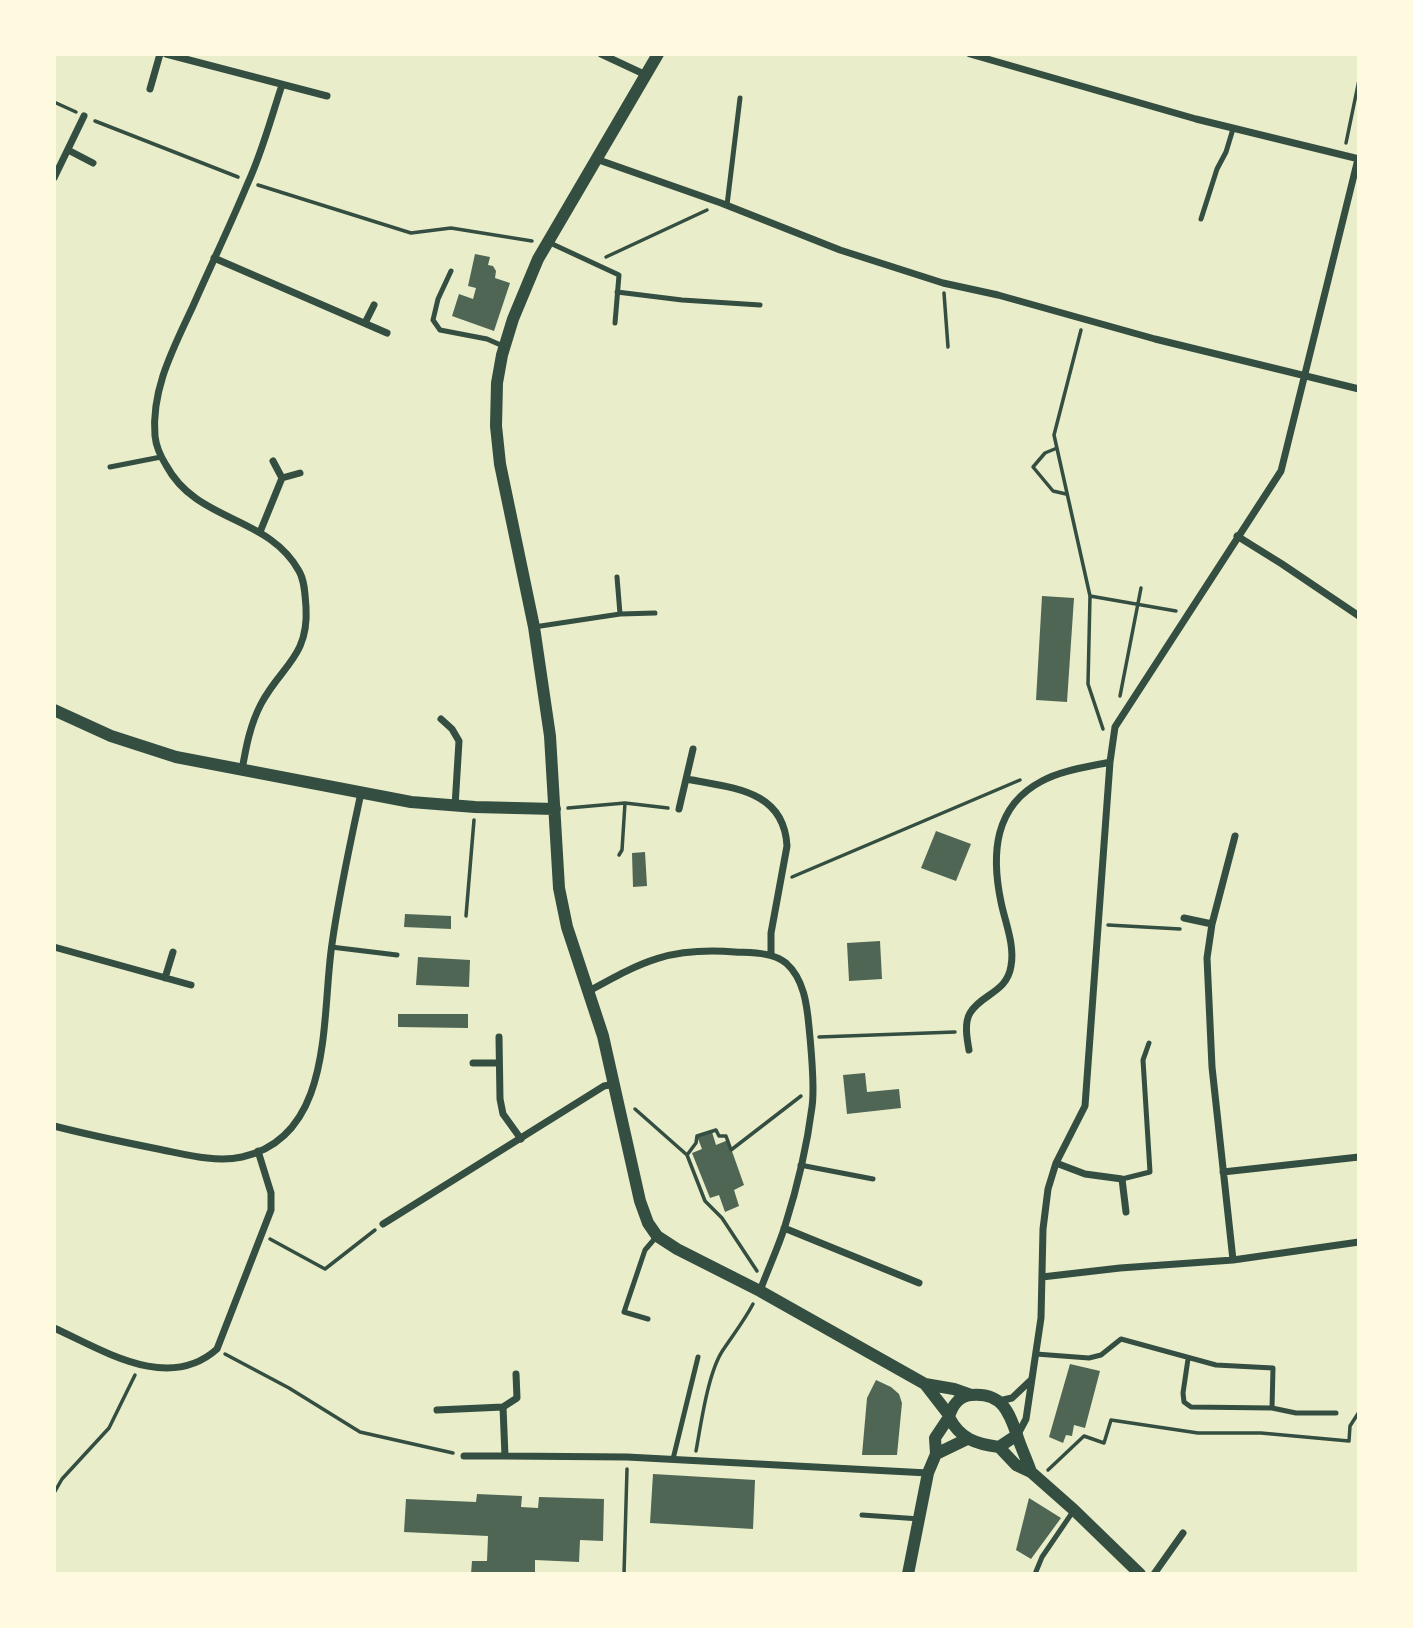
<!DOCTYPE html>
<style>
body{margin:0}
#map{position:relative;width:1413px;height:1628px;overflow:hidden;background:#e9edc9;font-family:"Times New Roman",serif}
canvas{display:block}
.frame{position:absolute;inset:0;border:56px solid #fefae0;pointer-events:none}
</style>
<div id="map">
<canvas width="1413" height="1628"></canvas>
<div class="frame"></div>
</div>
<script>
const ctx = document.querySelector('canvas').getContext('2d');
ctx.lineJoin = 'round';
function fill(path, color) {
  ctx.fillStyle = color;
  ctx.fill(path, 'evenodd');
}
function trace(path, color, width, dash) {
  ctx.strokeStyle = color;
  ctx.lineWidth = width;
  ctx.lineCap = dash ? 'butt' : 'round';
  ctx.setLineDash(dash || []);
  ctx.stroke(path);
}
const building = new Path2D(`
 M475,254L490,257L488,265L493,266L496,271L495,278L510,283L494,331L452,316L459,294L473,299L476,288L468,286Z
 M1042,596L1074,598L1067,702L1036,700Z
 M936,831L971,844L956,881L921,868Z
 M645,852L647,886L633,887L632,853Z
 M405,914L451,916V929L404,927Z
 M880,941L882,979L849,981L847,943Z
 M418,957L470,960L469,987L416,985Z
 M398,1014H468V1028L398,1027Z
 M865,1073L867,1092L899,1089L901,1108L847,1114L843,1075Z
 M712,1132L716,1145L728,1140L744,1185L734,1190L739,1206L725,1212L719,1195L710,1198L692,1153L702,1149L697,1136Z
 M1070,1364L1100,1371L1085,1428L1074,1425L1072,1436L1066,1435L1063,1443L1049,1437Z
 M876,1380L891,1387L899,1394L902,1403L897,1455H862L867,1398Z
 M653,1474L755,1480L753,1529L650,1523Z
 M477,1494L522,1496L521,1507L538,1508L539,1497L604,1499L603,1541L580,1540L579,1562L535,1560V1574H471L472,1561H487L488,1536L404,1532L406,1499L476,1502Z
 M1029,1498L1061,1518L1031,1559L1016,1550Z`);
const path = new Path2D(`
 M54,102L76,112
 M95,121L238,177
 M1346,143L1359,80
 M258,185L411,233L451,228L532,241
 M606,257L707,210
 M944,293L948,347
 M1081,330L1054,435L1090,596L1088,684L1103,729
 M1057,448L1045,453L1033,467L1053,491L1066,494
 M1090,596L1176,611
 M1120,696L1141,588
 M568,808L625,803L668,808
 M619,855L622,850L625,803
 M792,877L1020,780
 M466,916L474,820
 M1108,925L1180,929
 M819,1037L955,1032
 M635,1109L687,1155L705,1201L722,1218L757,1271
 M687,1155L696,1143L697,1136L716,1130L719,1136H726L731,1150L801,1096
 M270,1239L325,1269L375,1230
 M225,1354L289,1388L360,1432L453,1453
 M696,1451C701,1424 708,1372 723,1350C733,1335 744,1321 753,1304
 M1048,1470L1084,1436L1104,1443L1111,1420L1198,1433H1261L1349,1441L1350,1426L1359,1412
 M54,1493L62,1479L109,1428L135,1375
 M624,1574L627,1469`);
const service = new Path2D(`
 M727,205L740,98
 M1201,219L1217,169L1226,152L1233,129
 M548,242L619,275L615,323
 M451,271L438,299L433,320L440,330L487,339L503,346
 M617,292L682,300L760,305
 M110,467L161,457
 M617,577L620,614
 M534,627L620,614L655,613
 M331,947L397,955
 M800,1165L873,1179
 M1122,1179L1150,1172L1143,1060L1149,1043
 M648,1319L624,1312L645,1250L657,1236
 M1036,1354L1089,1358L1101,1355L1121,1339L1216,1365L1273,1368L1272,1408
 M1188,1359L1183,1393L1184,1402L1191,1407L1272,1408L1296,1413H1336
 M673,1459L698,1357
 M862,1515L920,1519
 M1035,1574L1042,1557L1074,1510`);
const minor = new Path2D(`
 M166,54L327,96
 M601,54L646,75
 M970,54L1196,119L1359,159
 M150,89L160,54
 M68,150L93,163
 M596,159L721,203L840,250L943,283L998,295L1155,339L1359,389
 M54,178L84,116
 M214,258L387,333
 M365,323L374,305
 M273,461L282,478L300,473
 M260,532L282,478
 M1237,536L1282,564L1359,616
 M441,719L452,729L459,741L455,806
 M242,770C246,747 250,725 261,704C281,666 309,657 306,607C305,596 305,581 299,571C268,515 197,523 166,465C161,457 156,446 155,436C151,389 174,347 193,306C211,265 230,226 247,185C262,153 271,118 282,85
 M687,779C731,788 784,789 787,846L771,933V955
 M679,809L693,749
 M1184,918L1212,924
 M54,947L191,985
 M165,978L173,952
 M589,991C643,961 670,947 735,952C752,953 772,952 786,963C804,979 807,1005 809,1027C811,1047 815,1087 812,1107C807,1146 797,1188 785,1226C778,1248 768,1269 760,1291
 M499,1037L500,1099L503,1114L521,1139
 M969,1050C967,1039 964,1023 970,1013C981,994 1007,993 1011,966C1015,945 1005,922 1001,902C991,854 994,806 1042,781C1062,770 1088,767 1110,762
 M473,1063H499
 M54,1126C89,1135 123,1142 158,1149C184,1154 215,1163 242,1157C335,1136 321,1016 332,944C339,894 350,844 361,793
 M1056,1163L1085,1174L1122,1179L1126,1212
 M1223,1172L1359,1157
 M383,1224L604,1086L615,1084
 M784,1228L919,1283
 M1233,1260L1212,1067L1207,958L1212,924L1235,836
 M1042,1277L1120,1268L1233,1260L1359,1242
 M54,1328C103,1350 168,1393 217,1349L271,1210V1193L258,1151
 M999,1401L1012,1398L1031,1380
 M503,1407L505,1456L627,1457L928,1473
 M437,1410L503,1407L517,1398L516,1374
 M1018,1434L1026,1419L1041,1318L1043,1229L1048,1189L1056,1163L1085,1106L1110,762L1115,727L1281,471L1358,159
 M464,1456H505
 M1154,1574L1183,1533`);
const tertiary = new Path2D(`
 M658,54L538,259L513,319L502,355L497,383L496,426L500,464L534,627L550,736L559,888L567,927L603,1036L640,1201L648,1223L657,1236L677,1249L760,1291L925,1384L954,1389L971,1395
 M54,710L111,736L176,757L411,802L475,807L555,809
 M925,1384L949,1415
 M1017,1435L999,1447C976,1444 960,1439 949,1417C952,1406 959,1396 971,1395C1002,1392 1009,1412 1017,1435C1021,1448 1027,1460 1031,1472
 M999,1447L1016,1465L1031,1472L1074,1510L1140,1574
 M936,1454L967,1439
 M908,1574L928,1473L936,1454L935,1438L949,1417`);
fill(building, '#4f6655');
trace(path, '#344e41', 3.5);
trace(service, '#344e41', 5);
trace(minor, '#344e41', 7);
trace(tertiary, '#344e41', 12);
</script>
